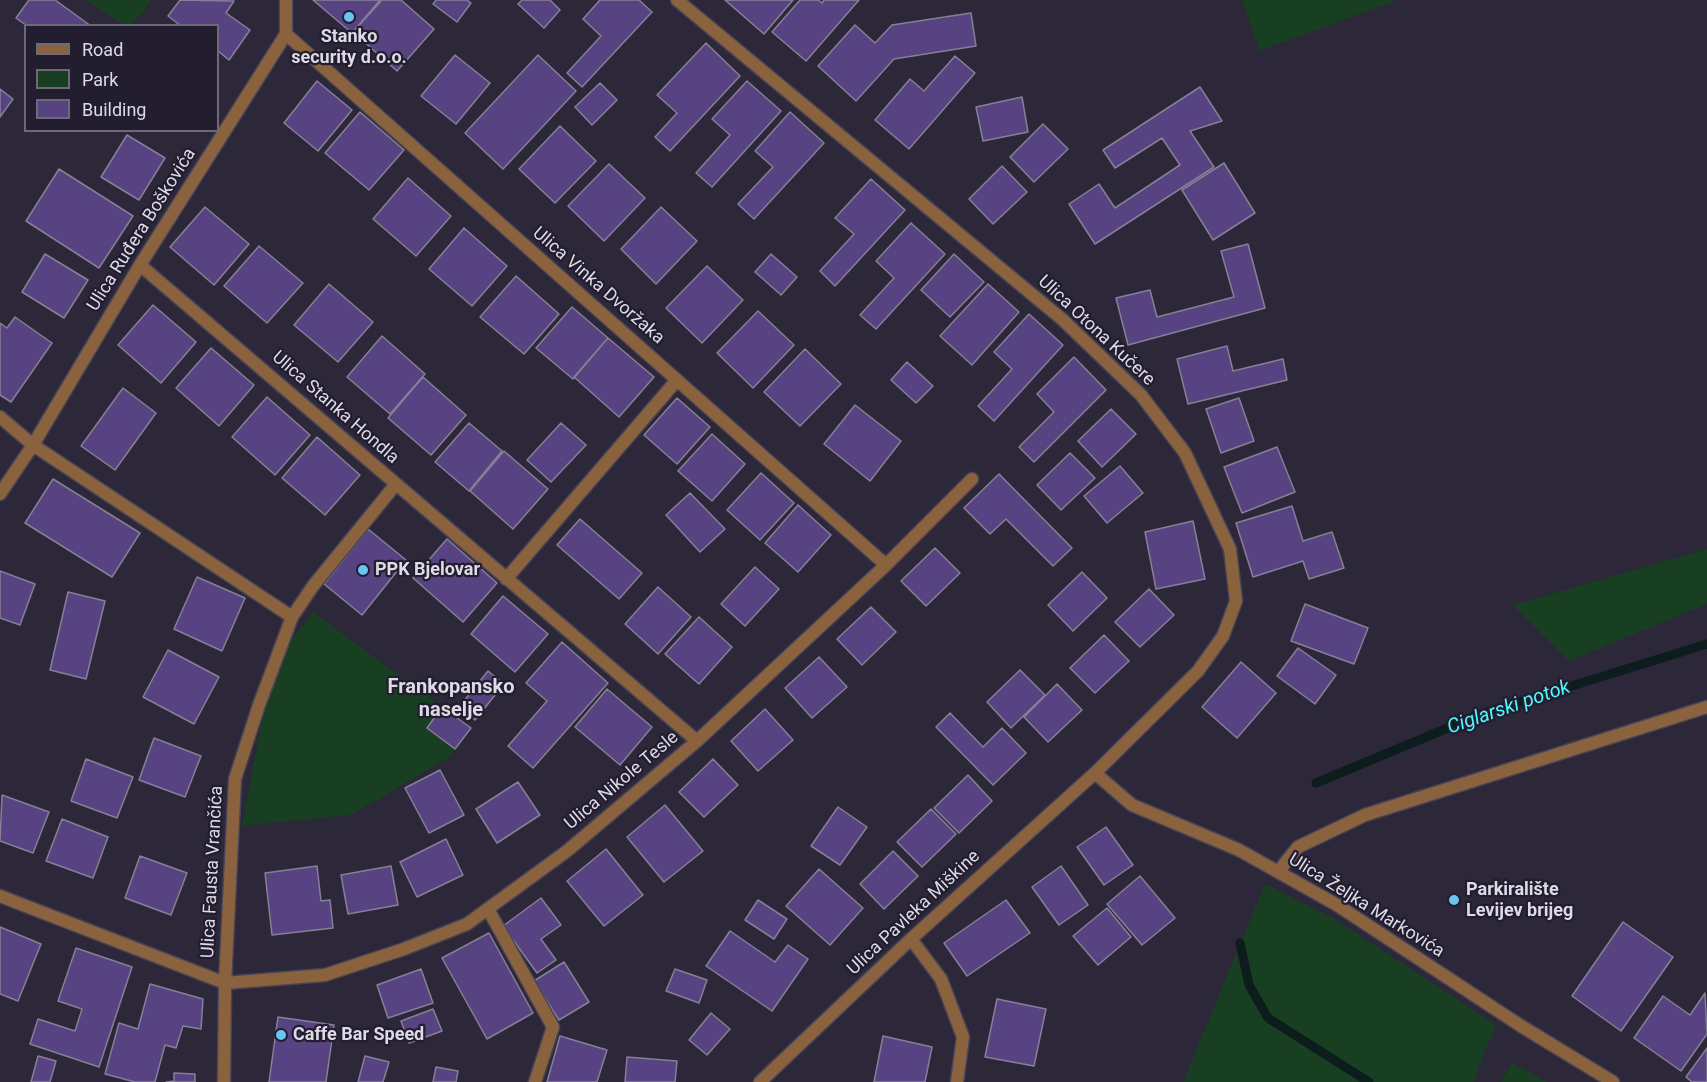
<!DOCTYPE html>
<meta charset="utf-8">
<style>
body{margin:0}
#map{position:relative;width:1707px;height:1082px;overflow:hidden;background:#2c2739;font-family:Roboto,sans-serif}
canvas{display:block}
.legend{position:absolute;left:24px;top:24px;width:195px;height:108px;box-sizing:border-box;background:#221d2f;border:2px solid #6d6979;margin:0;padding:8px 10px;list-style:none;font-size:18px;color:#dedbe7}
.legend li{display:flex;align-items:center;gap:12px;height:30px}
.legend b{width:30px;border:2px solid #6d6979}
</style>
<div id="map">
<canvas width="1707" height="1082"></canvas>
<ul class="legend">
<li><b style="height:8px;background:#8b623e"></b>Road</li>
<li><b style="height:16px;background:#183f21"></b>Park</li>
<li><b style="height:16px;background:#584382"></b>Building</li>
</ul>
</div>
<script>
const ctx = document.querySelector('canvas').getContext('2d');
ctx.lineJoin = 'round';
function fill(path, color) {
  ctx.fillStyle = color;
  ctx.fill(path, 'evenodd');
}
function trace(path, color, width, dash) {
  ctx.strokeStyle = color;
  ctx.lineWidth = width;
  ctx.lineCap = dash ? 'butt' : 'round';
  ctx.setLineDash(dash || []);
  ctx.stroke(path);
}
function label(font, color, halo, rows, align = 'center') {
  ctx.font = font + ' Roboto,sans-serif';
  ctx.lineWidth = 4.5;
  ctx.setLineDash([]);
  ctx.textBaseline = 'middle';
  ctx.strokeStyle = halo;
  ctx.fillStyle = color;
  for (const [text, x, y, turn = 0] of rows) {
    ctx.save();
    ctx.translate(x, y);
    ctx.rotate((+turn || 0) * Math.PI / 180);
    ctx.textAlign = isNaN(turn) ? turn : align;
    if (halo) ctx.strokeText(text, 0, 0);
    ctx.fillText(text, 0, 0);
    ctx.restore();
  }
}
const green = new Path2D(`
 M86,0H152L132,25H124Z
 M1242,0H1398L1259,51Z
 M1707,549V604L1569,661L1513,605Z
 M313,612L442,707L427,728L455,749L448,758L351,815L242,826L264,709L288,644Z
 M1265,884L1333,918L1496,1025L1473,1082H1183Z
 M1512,1063L1548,1082H1501Z`);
const stream = new Path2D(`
 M1316,783L1481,714L1707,644
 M1240,943L1249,985L1268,1018L1369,1082`);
const building = new Path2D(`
 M29,0H55L91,26H27L16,18Z
 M180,0L234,1L226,13L250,30L229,60L218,51V26H181L168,16Z
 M313,0H380L352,33Z
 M382,0H401L434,29L397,71L353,32Z
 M436,0H467L471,3L457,22L433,4Z
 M522,0H550L560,10L544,28L518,4Z
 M600,0H639L652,12L582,87L567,73L601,36L583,19Z
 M725,0H793L764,34Z
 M800,0H818L822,3L824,0H859L806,61L772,32Z
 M971,13L976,46L894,59L856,101L818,66L855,25L875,43L892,25Z
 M706,43L740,76L670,151L655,137L677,113L657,95Z
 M455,55L490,83L456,124L421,96Z
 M538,55L576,91L503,169L465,133Z
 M955,56L975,73L909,149L875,120L910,79L924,91Z
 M317,81L352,110L318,151L284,123Z
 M747,81L781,111L712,187L696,173L730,135L712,119Z
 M600,83L617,100L592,125L575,107Z
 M1200,87L1222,121L1190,131L1214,167L1095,244L1069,204L1099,184L1115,208L1180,165L1162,138L1115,168L1103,150Z
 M0,89L13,99L0,117Z
 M1022,97L1028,132L983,141L976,107Z
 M360,112L404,150L369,190L325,153Z
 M790,112L824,143L754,219L738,204L773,167L755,151Z
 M1043,124L1068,149L1034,182L1010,157Z
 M560,126L596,161L555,203L519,169Z
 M127,135L165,158L139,200L101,177Z
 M1224,163L1255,213L1213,240L1182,190Z
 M609,164L645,198L604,241L568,206Z
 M1002,166L1027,192L993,224L969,199Z
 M59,169L133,216L99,268L26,221Z
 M408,178L451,216L416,256L373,219Z
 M871,179L905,210L835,286L820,271L854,234L835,218Z
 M205,207L249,244L214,285L170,247Z
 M661,207L697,241L656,284L621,249Z
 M911,223L945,254L876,329L860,315L894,278L876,261Z
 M464,228L507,266L472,306L429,269Z
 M1248,244L1265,308L1128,345L1116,298L1150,290L1157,317L1234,297L1221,251Z
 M259,246L303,283L267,323L224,286Z
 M45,254L88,280L64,318L22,292Z
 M771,254L797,277L781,295L755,272Z
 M954,254L984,282L950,317L921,290Z
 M707,266L743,300L702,343L666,308Z
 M516,276L559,314L524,354L480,317Z
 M329,284L373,322L338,362L294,325Z
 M988,284L1019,312L972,365L940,336Z
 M153,305L196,342L161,383L118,345Z
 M572,307L608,338L573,379L536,348Z
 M758,311L794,345L753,388L717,353Z
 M1029,314L1063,345L994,421L978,406L1012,369L994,352Z
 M15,317L52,343L11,402L0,395V323L7,328Z
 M382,336L425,374L390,414L347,377Z
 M608,338L654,377L619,417L574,377Z
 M1227,346L1233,371L1283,359L1287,380L1188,404L1177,359Z
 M211,348L254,385L219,426L176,388Z
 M805,349L841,384L800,426L764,392Z
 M1074,357L1106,390L1034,462L1019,447L1054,412L1037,394Z
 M907,362L933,386L916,403L891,380Z
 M423,377L466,415L431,455L388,418Z
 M123,388L156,413L115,470L81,446Z
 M267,397L310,435L275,475L232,437Z
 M677,398L710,427L677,464L644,435Z
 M1239,398L1254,441L1221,453L1206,409Z
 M855,405L901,441L870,481L824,444Z
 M1111,409L1136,434L1102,467L1078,441Z
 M469,423L502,451L469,491L435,462Z
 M561,423L586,445L551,482L527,460Z
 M712,434L745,464L712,501L678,471Z
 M317,437L360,475L325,515L282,478Z
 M1277,447L1295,492L1242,513L1224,467Z
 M504,451L548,489L513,529L470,491Z
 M1070,453L1095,478L1061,510L1037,485Z
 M1120,466L1143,493L1107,523L1084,496Z
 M761,473L794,503L760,540L727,510Z
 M999,474L1072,548L1053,566L1006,519L990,534L964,508Z
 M53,479L140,533L112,577L25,523Z
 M690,493L725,529L700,552L666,515Z
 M798,505L831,535L798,572L765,543Z
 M1292,506L1303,541L1332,532L1344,568L1309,579L1303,561L1253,577L1236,523Z
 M580,519L642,573L619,599L557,545Z
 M1193,521L1205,579L1156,589L1145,532Z
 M368,529L406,560L362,615L324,584Z
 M447,539L497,583L463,622L413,578Z
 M935,548L960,573L926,606L901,581Z
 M755,567L779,589L745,626L721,604Z
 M0,571L35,584L20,625L0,618Z
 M1082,572L1107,598L1073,631L1048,605Z
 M197,577L245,598L222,651L174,629Z
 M658,587L691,617L658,654L625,624Z
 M1149,589L1174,615L1140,647L1115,622Z
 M68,592L105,601L86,679L50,670Z
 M503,596L548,634L515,672L471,634Z
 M1305,604L1368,628L1354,664L1291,641Z
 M871,607L896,632L862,665L837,639Z
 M699,617L732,647L699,684L665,654Z
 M1104,635L1129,661L1095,693L1070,668Z
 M562,642L608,683L533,768L508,746L547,701L526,683Z
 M1298,648L1336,675L1315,704L1277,676Z
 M168,650L219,677L194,724L143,697Z
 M819,657L847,687L812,718L785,688Z
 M1241,662L1276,693L1237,738L1202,707Z
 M1020,670L1045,695L1011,728L987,702Z
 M488,671L504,684L475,720L459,707Z
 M1057,684L1082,710L1048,742L1024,717Z
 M607,689L652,727L620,765L575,727Z
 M442,707L471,728L455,749L427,728Z
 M765,709L793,740L758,771L731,741Z
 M950,713L983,747L1002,728L1026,753L993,785L936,727Z
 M154,738L201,756L185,797L139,780Z
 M86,759L133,777L117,818L71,801Z
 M713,759L738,785L704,817L679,792Z
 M440,770L464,815L429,833L405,788Z
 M968,775L992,801L959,833L934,808Z
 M518,782L540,815L497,843L476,809Z
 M2,795L49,812L33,853L0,841Z
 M665,805L703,851L664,882L627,837Z
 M838,807L867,827L840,865L811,846Z
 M931,809L956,834L922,867L897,842Z
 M62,819L108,837L93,878L46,861Z
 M1106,827L1133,865L1104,885L1077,847Z
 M446,839L463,875L417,897L400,862Z
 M606,849L643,895L604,926L567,881Z
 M893,851L918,876L884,909L860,884Z
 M140,856L187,873L171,915L125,898Z
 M317,866L321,901L330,900L333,928L272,935L265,873Z
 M391,866L398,905L348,914L341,875Z
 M1061,866L1088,905L1059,925L1032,887Z
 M819,869L863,908L830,945L786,906Z
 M1140,876L1175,918L1142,945L1107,904Z
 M541,898L561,925L541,939L556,960L537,973L503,926Z
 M758,900L787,919L774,939L745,920Z
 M1006,900L1030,933L967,976L944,943Z
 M1107,908L1131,937L1098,965L1073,936Z
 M1623,922L1673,957L1621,1031L1572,996Z
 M0,927L41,944L18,1001L0,994Z
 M730,931L775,962L788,945L808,959L772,1011L706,966Z
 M489,933L533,1013L487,1039L442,958Z
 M76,948L132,967L99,1067L30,1044L38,1019L75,1031L82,1009L58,1001Z
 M564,962L589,1002L559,1020L534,981Z
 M421,969L433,1003L388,1018L377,985Z
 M675,969L707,980L699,1003L666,991Z
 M150,984L203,999L201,1029L183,1026L176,1048L165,1045L155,1082H135L105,1074L119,1023L138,1029Z
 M1705,993L1707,1034L1681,1071L1634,1038L1663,996L1690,1015Z
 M997,999L1046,1009L1034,1066L985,1057Z
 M433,1009L442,1031L409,1043L401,1021Z
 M711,1013L730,1029L707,1055L689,1040Z
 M278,1017L334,1025L326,1082H269Z
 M560,1036L607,1050L597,1082H547Z
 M883,1036L932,1047L925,1082H874Z
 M1707,1048V1082H1692L1686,1077Z
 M38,1056L56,1061L50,1082H31Z
 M365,1056L389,1062L383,1082H358Z
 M627,1057L677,1061L675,1082H625Z
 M436,1067L458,1071L456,1082H433Z
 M174,1073L195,1074V1082H166L174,1081Z`);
const service = new Path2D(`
 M506,579L677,380
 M488,909L553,1027L535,1082`);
const minor = new Path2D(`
 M677,0L1063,320L1141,395L1185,453L1230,549L1236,601L1223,636L1198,671L1095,773L911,939L760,1082
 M286,34L886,565
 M140,265L697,741
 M0,417L33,445L292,617
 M0,494L33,445L140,265L286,34V0
 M1095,773L1132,805L1239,850L1337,905L1521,1026L1613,1082
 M1278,872L1298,847L1365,815L1707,707
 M0,896L225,983L325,975L404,949L467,924L567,851L697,741L886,565L972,479
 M911,939L941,979L963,1037L957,1082
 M224,1082L225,983L235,779L259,705L292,617L313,586L396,484`);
const markers = [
 [349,17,6,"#6ac3f1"],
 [363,570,6,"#6ac3f1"],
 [1454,900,6,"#6ac3f1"],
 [281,1035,6,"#6ac3f1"]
];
const poiNames = [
 ["Stanko",349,37,"center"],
 ["security d.o.o.",349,58,"center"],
 ["PPK Bjelovar",375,570],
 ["Parkiralište",1466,890],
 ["Levijev brijeg",1466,911],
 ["Caffe Bar Speed",293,1035]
];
const streetNames = [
 ["Ulica Ruđera Boškovića",142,230,-58],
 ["Ulica Vinka Dvoržaka",598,286,41],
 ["Ulica Otona Kučere",1096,331,43],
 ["Ulica Stanka Hondla",335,408,41],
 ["Ulica Nikole Tesle",622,781,-40],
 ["Ulica Fausta Vrančića",213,872,-87],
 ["Ulica Željka Markovića",1366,906,32],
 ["Ulica Pavleka Miškine",914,913,-43]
];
const neighbourhoodNames = [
 ["Frankopansko",451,688],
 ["naselje",451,711]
];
const waterNames = [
 ["Ciglarski potok",1509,708,-19]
];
fill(green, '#183f21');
trace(stream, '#0d1c1c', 9);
fill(building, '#584382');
trace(building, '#868096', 1.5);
trace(service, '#484455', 15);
trace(minor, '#484455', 15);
trace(service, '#8b623e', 12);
trace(minor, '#8b623e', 12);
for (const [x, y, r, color] of markers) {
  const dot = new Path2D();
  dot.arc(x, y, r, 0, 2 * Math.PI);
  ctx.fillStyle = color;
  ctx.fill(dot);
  trace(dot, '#221d2f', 2);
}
label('bold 18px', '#dedbe7', '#221d2f', poiNames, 'left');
label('18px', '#dedbe7', '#221d2f', streetNames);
label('bold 20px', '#dedbe7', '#221d2f', neighbourhoodNames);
label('italic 20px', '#52f7fc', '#221d2f', waterNames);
</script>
